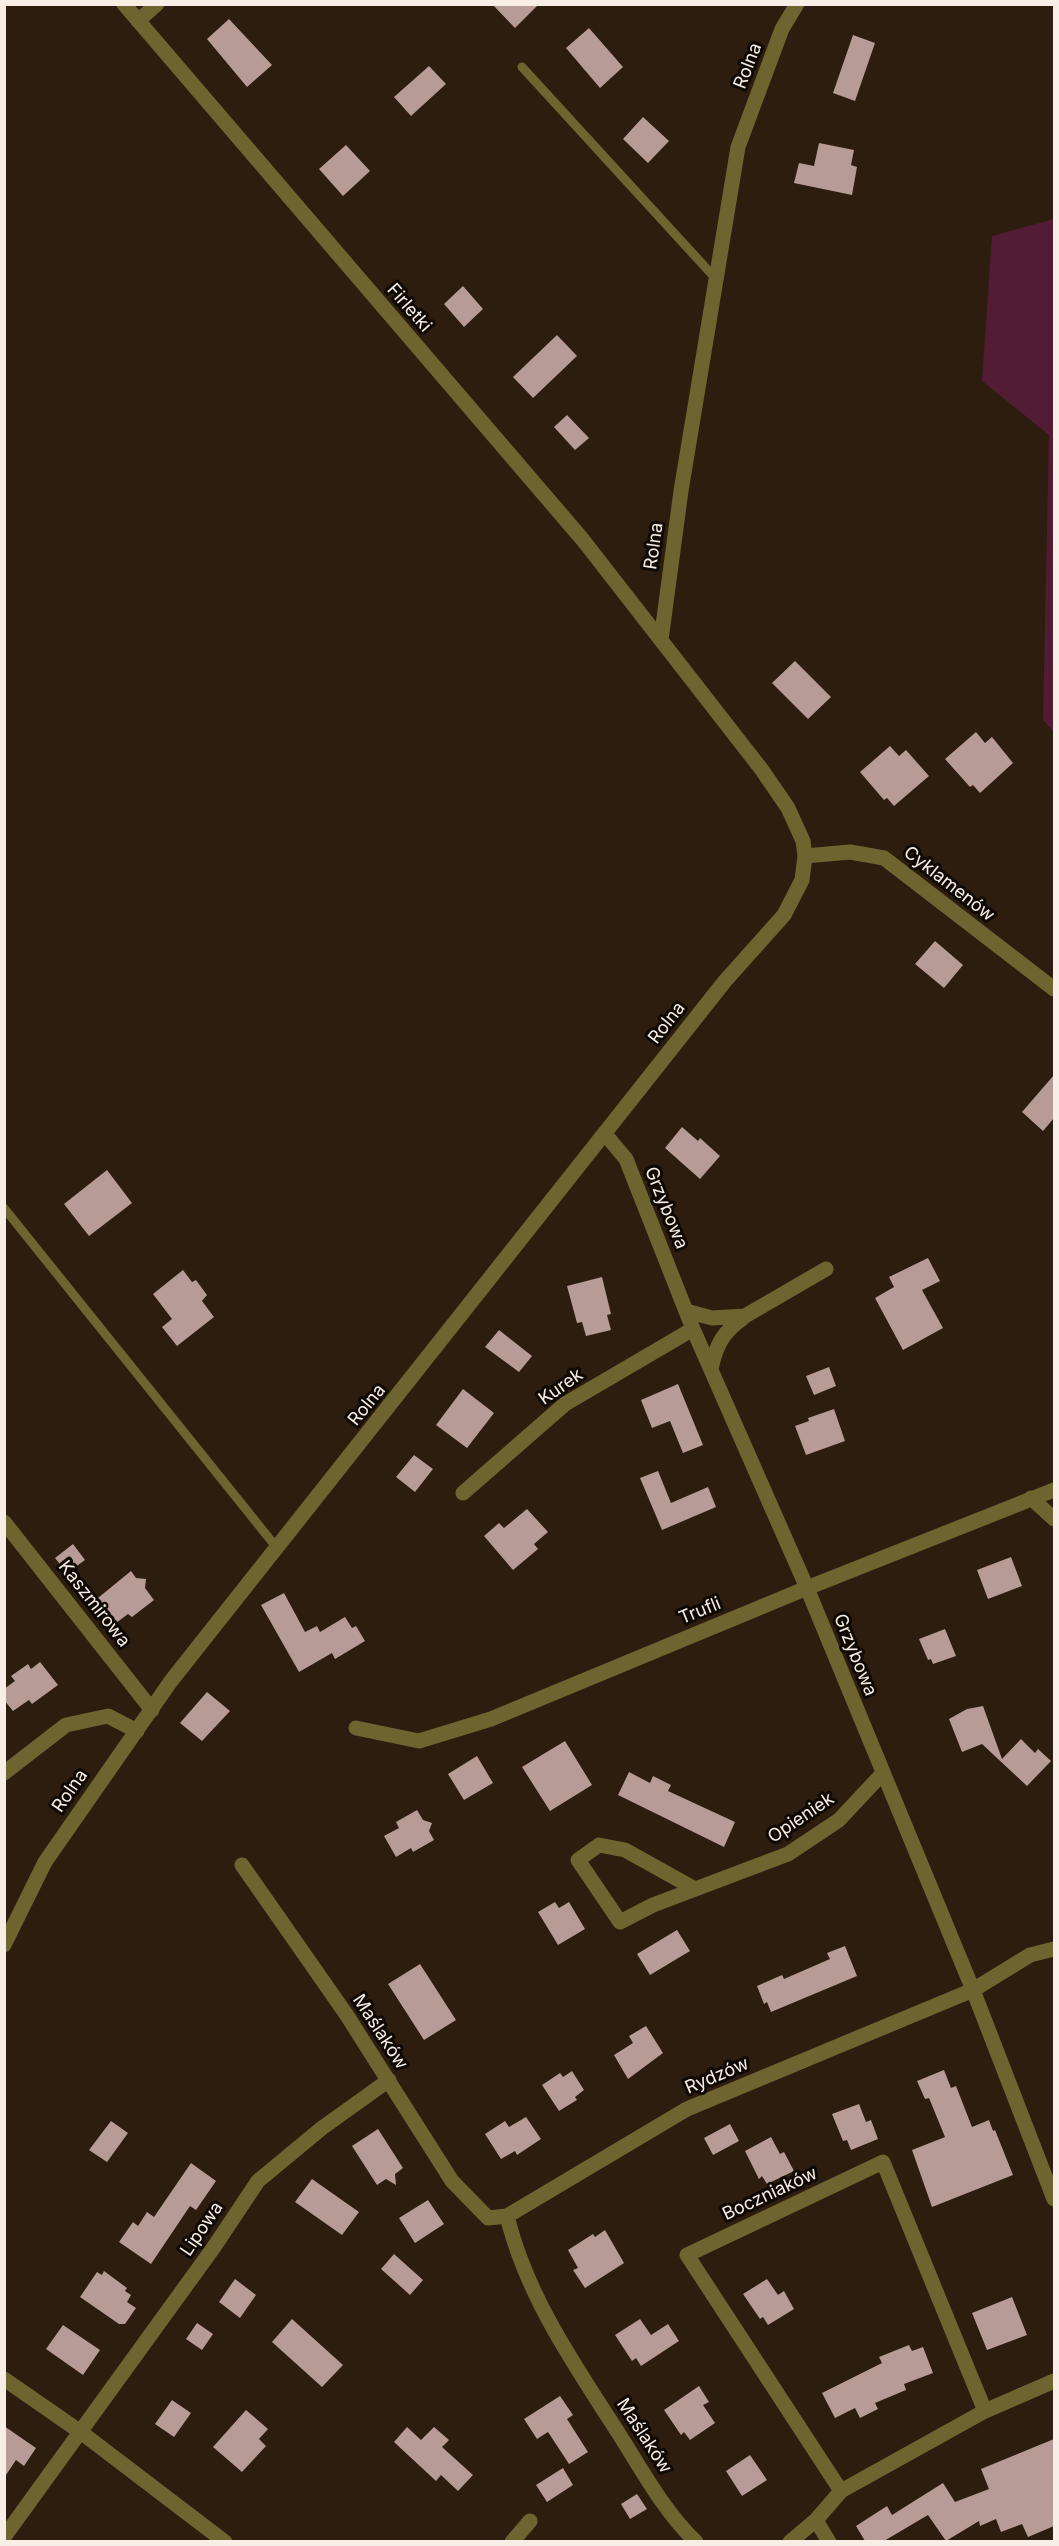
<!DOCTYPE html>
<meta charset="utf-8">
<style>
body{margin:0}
#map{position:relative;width:1059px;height:2546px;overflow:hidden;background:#2c1d0f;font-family:Inter,sans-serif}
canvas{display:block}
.frame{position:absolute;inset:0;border:6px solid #f8eee5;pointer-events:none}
</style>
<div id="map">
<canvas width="1059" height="2546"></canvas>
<div class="frame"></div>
</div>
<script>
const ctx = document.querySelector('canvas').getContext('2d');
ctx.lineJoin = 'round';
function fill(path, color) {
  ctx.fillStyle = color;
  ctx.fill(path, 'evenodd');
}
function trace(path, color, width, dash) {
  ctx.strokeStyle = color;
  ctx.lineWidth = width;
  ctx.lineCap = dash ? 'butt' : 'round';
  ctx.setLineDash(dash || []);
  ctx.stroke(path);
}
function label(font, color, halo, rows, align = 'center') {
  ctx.font = font + ' Inter,sans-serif';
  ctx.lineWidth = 6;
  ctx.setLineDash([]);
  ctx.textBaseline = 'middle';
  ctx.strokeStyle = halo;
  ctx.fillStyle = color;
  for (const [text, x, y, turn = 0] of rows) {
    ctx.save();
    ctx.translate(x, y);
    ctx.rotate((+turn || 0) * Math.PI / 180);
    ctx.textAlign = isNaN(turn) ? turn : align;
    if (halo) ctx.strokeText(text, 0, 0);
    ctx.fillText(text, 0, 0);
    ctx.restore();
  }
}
const green = new Path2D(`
 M1054,219V732L1043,720L1049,435L982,381L992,236Z`);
const building = new Path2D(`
 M492,4H539L515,28Z
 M229,19L272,65L247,87L207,39Z
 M589,28L623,67L600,88L566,48Z
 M853,35L875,43L855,101L833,93Z
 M429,66L446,84L411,116L394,97Z
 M643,117L669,141L648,163L623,139Z
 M819,143L854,150L851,165L857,167L852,195L794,183L799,163L814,166Z
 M346,145L370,171L343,196L319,169Z
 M463,286L483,309L464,327L444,304Z
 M557,335L577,356L533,398L513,377Z
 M567,415L589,438L575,450L554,427Z
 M795,661L831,697L808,719L772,683Z
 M976,732L985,743L992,737L1013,763L980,793L973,785L970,787L945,759Z
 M890,746L899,756L906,750L929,776L894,806L887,798L884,800L860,772Z
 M935,941L963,965L944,988L915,964Z
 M1054,1075V1118L1043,1131L1022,1112Z
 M682,1127L698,1141L700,1138L720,1156L700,1179L665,1148Z
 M107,1170L132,1203L89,1236L64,1204Z
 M928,1258L940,1281L922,1290L943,1328L903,1350L875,1298L894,1287L889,1277Z
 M183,1270L192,1282L196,1280L207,1295L202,1301L214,1317L177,1346L162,1327L172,1319L153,1294Z
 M602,1277L611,1314L607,1315L611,1330L586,1336L582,1322L577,1323L567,1286Z
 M499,1330L532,1356L519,1372L485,1347Z
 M829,1367L836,1386L814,1395L806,1376Z
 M678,1384L703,1445L683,1453L670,1421L652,1428L641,1400Z
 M463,1389L494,1413L467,1448L436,1425Z
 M834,1409L845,1441L806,1455L795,1426L809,1421L808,1418Z
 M414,1455L433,1469L415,1492L396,1477Z
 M658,1471L671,1503L708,1487L716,1507L662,1530L640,1478Z
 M527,1509L548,1532L534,1544L538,1549L513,1570L484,1536L499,1523L504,1528Z
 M73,1544L85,1560L67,1573L55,1558Z
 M1011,1557L1022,1586L988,1599L977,1570Z
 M131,1571L136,1578L146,1579L145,1588L154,1600L132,1617L128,1614L112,1626L93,1602Z
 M284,1593L305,1632L317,1626L320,1632L345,1617L352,1628L356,1626L365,1641L335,1659L332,1653L299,1672L261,1605Z
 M945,1629L956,1656L933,1664L931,1659L928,1660L919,1639Z
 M40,1662L58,1685L32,1704L29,1700L13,1711L4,1700V1689L15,1681L11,1676L28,1664L31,1669Z
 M207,1692L230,1711L202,1741L180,1723Z
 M983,1706L1002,1759L1021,1739L1035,1753L1038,1749L1051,1761L1027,1786L982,1744L962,1752L949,1719L967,1709Z
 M565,1741L592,1785L550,1811L522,1767Z
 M477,1756L493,1783L464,1800L448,1774Z
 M629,1772L650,1783L653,1776L671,1785L668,1791L735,1822L724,1847L618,1795Z
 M417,1810L423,1820L432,1823L429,1831L434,1840L413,1852L411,1848L396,1857L384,1836L399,1828L396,1822Z
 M555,1902L559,1908L569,1902L585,1929L558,1945L538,1912Z
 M677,1930L690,1951L650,1975L637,1954Z
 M845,1946L857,1976L771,2012L767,2002L764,2004L757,1986L782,1975L784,1979L830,1959L827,1953Z
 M420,1964L456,2020L424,2040L388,1984Z
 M646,2026L663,2053L628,2079L614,2055L633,2043L629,2036Z
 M944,2070L951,2088L956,2086L972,2127L989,2120L993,2131L995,2130L1013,2175L932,2207L912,2150L945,2137L929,2098L925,2099L917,2081Z
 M572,2071L584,2090L575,2097L577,2100L559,2111L542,2085L560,2073L563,2077Z
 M859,2104L866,2122L871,2120L878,2139L851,2150L847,2140L843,2141L832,2114Z
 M526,2117L541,2139L517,2155L515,2151L501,2159L485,2134L505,2121L509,2127Z
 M111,2121L128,2133L107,2162L89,2150Z
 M730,2124L739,2141L713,2155L704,2138Z
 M378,2129L403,2168L395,2174L396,2185L386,2179L377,2185L352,2146Z
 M771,2137L780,2154L784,2152L794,2171L767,2184L762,2176L759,2179L745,2151Z
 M191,2163L216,2181L196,2210L190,2206L151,2264L119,2242L133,2222L138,2226L147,2212L154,2217Z
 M312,2179L359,2212L342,2235L295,2202Z
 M428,2200L444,2224L415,2243L399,2218Z
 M605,2230L624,2263L585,2288L573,2270L578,2268L568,2250L593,2234L595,2237Z
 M394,2254L423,2280L410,2295L381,2269Z
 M104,2271L127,2288L125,2291L131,2295L127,2302L136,2308L125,2324H119L80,2297L97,2272L102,2275Z
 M235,2279L256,2295L240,2318L219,2302Z
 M767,2279L778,2295L784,2291L794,2309L768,2325L763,2317L760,2319L743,2294Z
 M1012,2297L1027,2335L987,2350L972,2313Z
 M292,2319L343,2365L322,2387L272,2342Z
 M640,2319L651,2335L668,2324L679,2341L641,2366L636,2358L632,2361L615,2335Z
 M197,2323L213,2334L202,2350L186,2339Z
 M63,2325L100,2350L83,2375L46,2349Z
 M909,2345L912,2351L923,2347L933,2373L904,2384L906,2390L875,2403L878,2409L860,2418L855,2408L835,2418L822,2393L882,2363L879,2357Z
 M699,2386L709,2402L703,2405L715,2423L690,2440L684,2432L681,2435L664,2410Z
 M560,2396L573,2415L567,2419L588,2452L569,2464L548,2432L537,2439L524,2419Z
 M172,2400L191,2413L174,2437L155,2424Z
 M246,2410L268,2429L259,2439L266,2446L242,2472L213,2447Z
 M4,2426L36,2448L24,2466L16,2460L4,2478Z
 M407,2427L421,2440L434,2427L449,2440L442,2447L473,2475L458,2491L441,2475L436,2481L394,2442Z
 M1054,2439V2526L1028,2537L1022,2524L1001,2532L996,2519L980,2526L979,2521L946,2541L928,2515L884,2541H865L856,2526L887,2506L892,2515L943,2483L955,2502L989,2489L981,2469Z
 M750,2455L767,2480L742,2496L726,2471Z
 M563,2468L573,2485L547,2502L536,2485Z
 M637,2494L647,2509L630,2519L621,2504Z`);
const lane = new Path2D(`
 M522,67L717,280
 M4,1208L277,1548`);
const street = new Path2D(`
 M138,21L157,4
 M661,640L681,491L738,147L782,29L797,4
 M805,856L850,852L884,858L1054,989
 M605,1134L626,1159L693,1329L807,1588L973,1990L1054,2199
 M686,1311L712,1318L745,1316L826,1269
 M711,1369C716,1345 723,1332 743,1318
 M463,1493L565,1404L693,1329
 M1031,1498L1054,1519
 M4,1522L152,1710
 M356,1728L419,1741L491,1719L807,1588L1054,1490
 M4,1773L66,1725L108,1716L137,1731
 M242,1865L346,2014L452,2181L488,2218L507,2216L687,2109L973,1990L1030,1955L1054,1949
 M695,1889L625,1850L599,1845L578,1860L620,1922L653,1905L788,1854L839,1820L882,1774
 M4,1945L45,1862L171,1681L725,981L784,915L802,880L805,856L803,841L788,808L762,770L583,540L124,4
 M507,2216C527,2297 574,2364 619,2434C643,2472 664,2511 696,2542
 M4,2379L82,2433L225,2542
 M841,2491L687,2255L883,2162L985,2411
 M816,2520L829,2542
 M4,2537L214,2247L258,2181L322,2128L389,2080
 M512,2542L530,2521
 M790,2542L816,2520L841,2491L985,2411L1054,2381`);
const streetNames = [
 ["Rolna",748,66,-69],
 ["Firletki",409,308,49],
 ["Rolna",654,546,-82],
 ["Cyklamenów",949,884,38],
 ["Rolna",667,1023,-52],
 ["Grzybowa",666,1208,68],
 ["Kurek",561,1387,-35],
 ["Rolna",367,1405,-51],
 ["Kaszmirowa",94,1604,52],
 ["Trufli",700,1611,-22],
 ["Grzybowa",855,1655,68],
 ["Rolna",70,1791,-55],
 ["Opieniek",801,1818,-34],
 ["Maślaków",380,2032,57],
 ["Rydzów",717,2076,-23],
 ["Boczniaków",770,2194,-25],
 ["Lipowa",202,2229,-56],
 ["Maślaków",644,2436,57]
];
fill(green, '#531c35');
fill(building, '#b69b96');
trace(lane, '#6d6430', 9);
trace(street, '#6d6430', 15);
label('18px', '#f8eee5', '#0f0904', streetNames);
</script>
